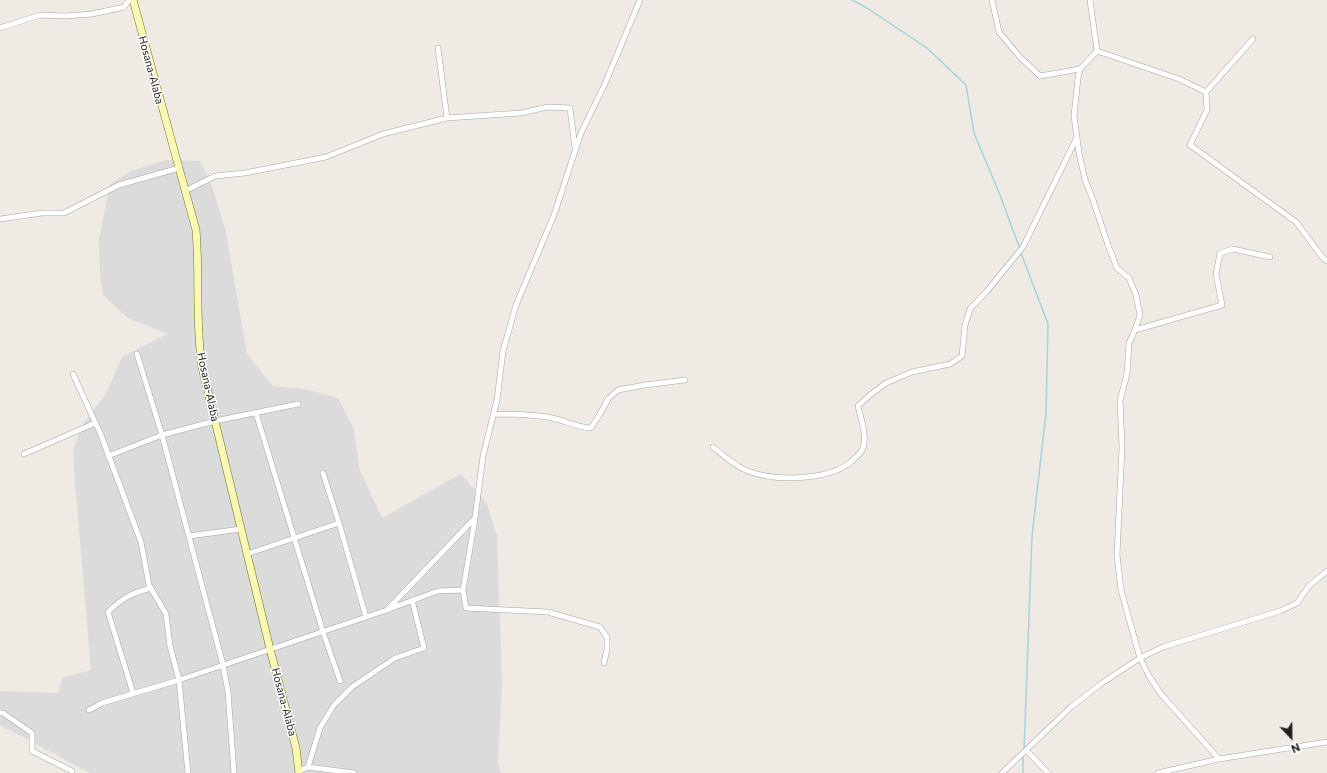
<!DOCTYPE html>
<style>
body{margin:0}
#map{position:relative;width:1327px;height:773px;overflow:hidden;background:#efeae4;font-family:Commissioner,sans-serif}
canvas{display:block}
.north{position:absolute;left:1271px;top:717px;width:40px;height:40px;-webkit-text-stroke:3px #fff;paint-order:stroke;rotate:158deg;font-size:11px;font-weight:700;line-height:16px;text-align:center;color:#1e1e1e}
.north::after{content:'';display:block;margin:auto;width:14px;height:18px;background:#1e1e1e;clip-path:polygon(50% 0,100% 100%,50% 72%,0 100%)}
</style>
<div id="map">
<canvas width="1327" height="773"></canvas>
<div class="north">N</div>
</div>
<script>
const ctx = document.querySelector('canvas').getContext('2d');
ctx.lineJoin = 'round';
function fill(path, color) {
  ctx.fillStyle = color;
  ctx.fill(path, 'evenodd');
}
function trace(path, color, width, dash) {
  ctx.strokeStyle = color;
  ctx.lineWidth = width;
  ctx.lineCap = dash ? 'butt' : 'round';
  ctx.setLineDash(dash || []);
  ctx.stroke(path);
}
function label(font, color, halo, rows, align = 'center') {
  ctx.font = font + ' Commissioner,sans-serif';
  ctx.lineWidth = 3;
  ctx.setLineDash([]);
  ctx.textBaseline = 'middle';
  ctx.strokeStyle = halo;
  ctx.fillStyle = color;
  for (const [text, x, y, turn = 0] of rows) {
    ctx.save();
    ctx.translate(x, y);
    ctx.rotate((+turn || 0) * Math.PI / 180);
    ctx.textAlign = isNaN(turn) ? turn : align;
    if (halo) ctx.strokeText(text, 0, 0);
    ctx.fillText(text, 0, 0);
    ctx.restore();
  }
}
const residential = new Path2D(`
 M167,160L200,161L211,183L226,232L247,354L273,386L304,389L338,398L354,429L359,468L382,518L461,474L487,504L497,536L502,683L498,764L501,773H90L0,725V691L58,693L63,677L91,670L75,483L73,449L84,423L107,392L122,357L167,334L128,318L103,295L100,274L99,239L110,184L131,171Z`);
const stream = new Path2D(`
 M852,0L867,8L927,48L966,85L974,133L1000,195L1020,249
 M1021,253L1048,324L1046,413L1032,536L1024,751
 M1023,773V755`);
const street = new Path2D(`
 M992,0L999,32L1020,57L1040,76L1080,69
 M1090,0L1097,51L1080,69L1078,78L1074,116L1079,153L1085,180L1092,197L1108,245L1117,268L1129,278L1136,295L1140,315L1135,330L1129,343L1127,374L1120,400L1122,447L1117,555L1121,590L1140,658L1149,676L1161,694L1219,759L1327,742
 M0,28L40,15L65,16L92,14L124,7L129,0
 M438,48L447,118
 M1097,51L1179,79L1206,92L1253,39
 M1206,92L1207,110L1190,145L1296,222L1323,258L1327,261
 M185,191L215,176L245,173L326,157L383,134L447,118L521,113L548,107L570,108L575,148
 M0,219L42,213H64L119,185L179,168
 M1135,330L1222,305L1216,274L1220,253L1233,249L1270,257
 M137,354L162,435L223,665L228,692L234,773
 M73,374L101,435L141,542L149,585L166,614L170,646L179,680L188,773
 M256,413L323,632L340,681
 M494,414C513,414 533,414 552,418C566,421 577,427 591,428L600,414L608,399L618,390L645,385L685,380
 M713,447C724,456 736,467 748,471C776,482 834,481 855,458C858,455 862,452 863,448C867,435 861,419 858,406L870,395L886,383L912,372L950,364L962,356L965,325L970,309L987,291L1023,247L1077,137
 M24,454L95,423
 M108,456L162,435L215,421L298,404
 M323,473L339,523
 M475,519L463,590L466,608L548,612L600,627L607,637V649L604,663
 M189,536L241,529
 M247,554L339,523L366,617
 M389,609L438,591L463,590
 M133,693L108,612C122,598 132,593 151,588
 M89,710L102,703L179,680L387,610L475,518L483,456L497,400L503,351L516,305L554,215L581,133L604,86L640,0
 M0,713H3L32,733V751L72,771
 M1026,750L1048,773
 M308,767L354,773
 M299,771L308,767L320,728L334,705L352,687L395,658L424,648L412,600
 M1002,773L1071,707L1102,683L1140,658L1163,647L1280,611L1297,603L1309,586L1327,571
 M1158,773L1219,759`);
const secondary = new Path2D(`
 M133,0L196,230C200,276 195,322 202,367L270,649L296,748L299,773`);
const streetNames = [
 ["Hosana-Alaba",151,70,75],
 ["Hosana-Alaba",208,387,78],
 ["Hosana-Alaba",284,702,75]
];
fill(residential, '#dcdbdb');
trace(stream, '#a4d4dd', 1.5);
trace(street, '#a5a5a5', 6);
trace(secondary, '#717504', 8);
trace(street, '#fff', 5);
trace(secondary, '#faf8b7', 7);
label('11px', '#1e1e1e', '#fff', streetNames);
</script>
